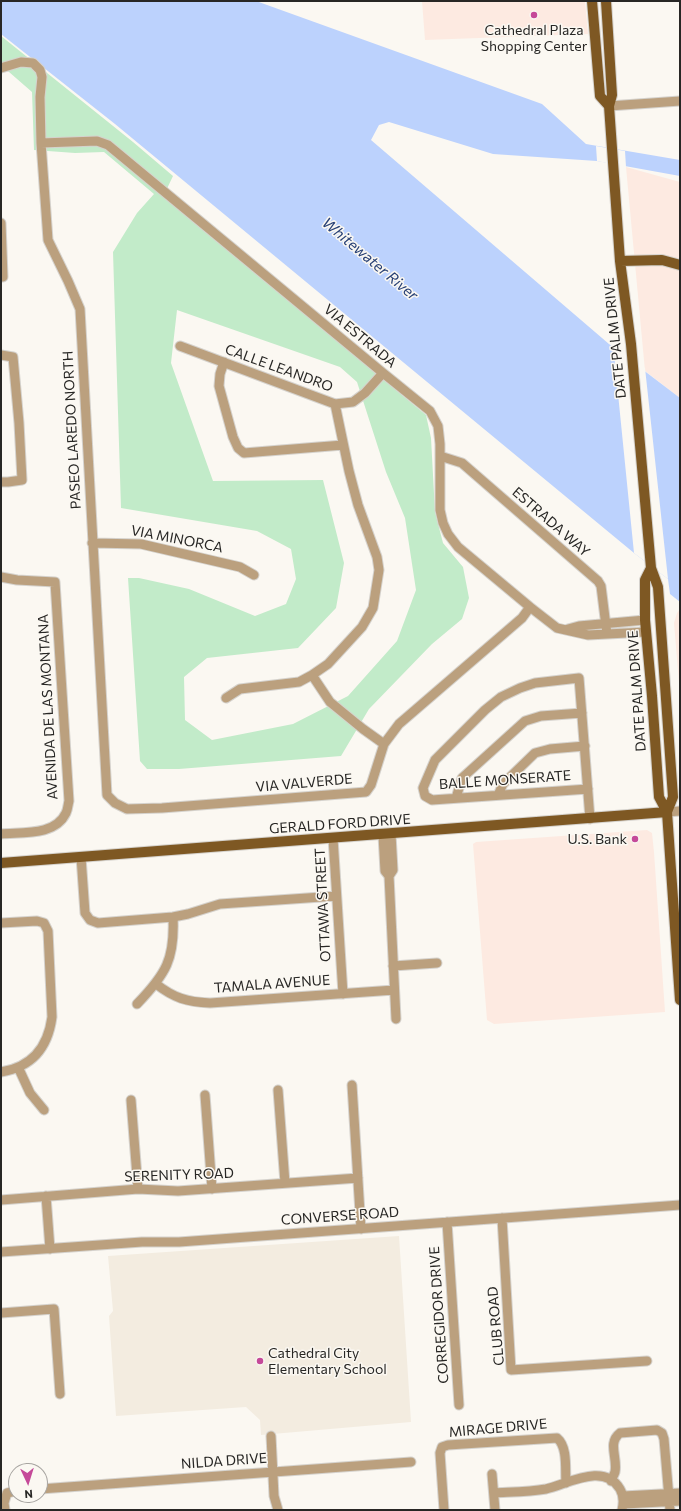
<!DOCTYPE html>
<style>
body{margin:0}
#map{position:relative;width:681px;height:1511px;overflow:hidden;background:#fbf8f2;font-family:Commissioner,sans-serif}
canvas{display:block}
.frame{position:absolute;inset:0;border:2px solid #282725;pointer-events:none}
.north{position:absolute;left:8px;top:1463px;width:40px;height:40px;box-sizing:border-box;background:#fbf8f2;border:1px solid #a7a4a0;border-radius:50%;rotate:176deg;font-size:11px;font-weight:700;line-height:16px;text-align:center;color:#282725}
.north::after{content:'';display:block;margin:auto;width:14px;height:18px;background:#c54999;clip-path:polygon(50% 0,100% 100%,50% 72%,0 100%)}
</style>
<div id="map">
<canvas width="681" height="1511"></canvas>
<div class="frame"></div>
<div class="north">N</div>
</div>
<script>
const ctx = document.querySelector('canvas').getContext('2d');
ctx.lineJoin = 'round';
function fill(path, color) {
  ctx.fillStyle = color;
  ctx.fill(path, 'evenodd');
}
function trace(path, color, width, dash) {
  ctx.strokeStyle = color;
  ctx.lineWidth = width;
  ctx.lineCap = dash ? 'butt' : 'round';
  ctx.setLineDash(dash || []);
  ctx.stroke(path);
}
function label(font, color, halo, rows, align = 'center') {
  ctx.font = font + ' Commissioner,sans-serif';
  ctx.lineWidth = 3;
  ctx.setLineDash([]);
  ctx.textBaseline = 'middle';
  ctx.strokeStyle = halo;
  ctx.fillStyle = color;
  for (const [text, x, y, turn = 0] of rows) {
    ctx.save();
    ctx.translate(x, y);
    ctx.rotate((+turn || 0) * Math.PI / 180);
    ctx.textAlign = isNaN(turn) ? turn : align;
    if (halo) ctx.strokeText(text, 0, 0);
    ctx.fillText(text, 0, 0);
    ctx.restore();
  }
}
const commercial = new Path2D(`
 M422,1H585L588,34L425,40Z
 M626,167L680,182V398L645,371Z
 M680,609V695L674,623L677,613Z
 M647,830L652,833L654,852L665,1012L494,1024L487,1020L473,844L476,842Z`);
const built = new Path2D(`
 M399,1236L411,1422L261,1435L260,1420L246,1407L116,1416L109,1316L113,1311L108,1256Z`);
const green = new Path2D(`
 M1,36L133,142L173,176L163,197L426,415L431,438L435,512L443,543L463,567L469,598L462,619L432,644L369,709L341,756L179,769H147L140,761L128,578H139L189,589L255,616L286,604L296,579L291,549L257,531L121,508L113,252L137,213L154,194L104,152L75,153L34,150L32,92L1,65ZM177,310L340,367L357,382L386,472L405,518L416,590L397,641L348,696L293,724L212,740L185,720L184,677L207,658L298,648L336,608L344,563L323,480L213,481L171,363Z`);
const water = new Path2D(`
 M1,1H256L542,104L586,144L680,160V176L597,161L493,154L389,122L379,125L371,140L609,344L680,398V602L670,594L668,579L634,553L115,124L1,34Z`);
const pier = new Path2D(`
 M596,146L625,151L626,167L597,161Z
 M613,344L645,368L668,579L634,553Z`);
const minor = new Path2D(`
 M1,68L21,62L33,63L40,70L42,77L40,97L41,143L48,240L68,281L80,309L107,795L115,803L127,809L162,808L366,792L371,785L384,744L399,724L522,618L530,607
 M609,106L680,101
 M41,143L97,141L108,145L383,373L430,411L438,426L440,444V510L443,523L448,534L458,547L530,607L557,628L588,635L646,632
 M1,223L3,277H1
 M180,346L335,404L353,402L365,393L383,373
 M1,355L13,357L19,423L22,480L8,482H1
 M224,362L220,374L219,386L233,437L238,448L244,453L343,445
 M335,404L349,471L358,505L377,557L379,570L373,608L362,627L328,664L312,675L330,702L363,729L384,744
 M440,456L462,463L598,581L601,586L607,634
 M92,543L141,544L240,567L254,575
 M1,577L17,580L55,582L69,801C68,804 68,809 66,813C55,836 23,832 1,834
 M568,629L579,626L645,620
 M226,698L240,689L299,682L312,675
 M588,789L432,800L425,796L423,788L435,760L485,710L501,697L520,688L535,683L579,678L590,819
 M498,795L503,784L535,753L550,749L585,746
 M456,798L462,778L525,721L541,716L582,713
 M667,812L680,811
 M391,834L393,870L389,876L396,1019
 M383,835L385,871L389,876
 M333,838L343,994
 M81,857L85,913L90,920L98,923L173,917L188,914L220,904L336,896
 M1,923L37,921L44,923L48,931L52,1017C48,1047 32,1067 1,1072
 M393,966L437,963
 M156,984C174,998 187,1002 210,1003L394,990
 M137,1004C166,974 175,959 173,917
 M18,1067L30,1093L44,1110
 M352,1085L361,1229
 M278,1090L285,1183
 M205,1095L212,1189
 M131,1100L138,1189
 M46,1196L50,1249
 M1,1200L138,1189L178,1191L358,1178
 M502,1218L511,1370L647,1361
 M447,1222L459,1405
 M1,1252L142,1242H179L680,1205
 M1,1313L54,1309L60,1394
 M271,1436L274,1496L278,1510
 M492,1474L495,1510
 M611,1481C612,1478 614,1475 615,1472C618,1458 607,1443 620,1433L657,1430L662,1433L664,1439L670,1510
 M40,1489L411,1462
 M494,1493C511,1492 529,1492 546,1489C568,1484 604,1462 620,1489C624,1496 624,1502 622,1510
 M623,1496L680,1493
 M624,1504L680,1501
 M5,1510L4,1503L7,1493L16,1491
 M444,1510L440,1453L442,1447L448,1445L557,1438C568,1447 565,1469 566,1483`);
const major = new Path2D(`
 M592,1L600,96L609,106
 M606,1L612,95L609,106L620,261L631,344L651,568L658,587L673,797L667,812
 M620,261L662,260L680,265
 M651,568L645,580V620L652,696L659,797L667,812L680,1000
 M1,863L667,812`);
const markers = [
 [534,15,4,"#c54999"],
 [635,839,4,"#c54999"],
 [260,1361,4,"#c54999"]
];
const poiNames = [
 ["Cathedral Plaza",534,30],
 ["Shopping Center",534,46],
 ["U.S. Bank",627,839,"right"],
 ["Cathedral City",268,1353,"left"],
 ["Elementary School",268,1369,"left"]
];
const streetNames = [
 ["VIA ESTRADA",360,336,40],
 ["DATE PALM DRIVE",615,338,-96],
 ["CALLE LEANDRO",279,368,20],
 ["PASEO LAREDO NORTH",72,430,-93],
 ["ESTRADA WAY",551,522,41],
 ["VIA MINORCA",177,539,11],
 ["DATE PALM DRIVE",637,691,-94],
 ["AVENIDA DE LAS MONTANA",48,707,-93],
 ["BALLE MONSERATE",505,780,-4],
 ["VIA VALVERDE",304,783,-5],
 ["GERALD FORD DRIVE",340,824,-4],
 ["OTTAWA STREET",323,905,-93],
 ["TAMALA AVENUE",272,984,-4],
 ["SERENITY ROAD",179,1175,-2],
 ["CONVERSE ROAD",340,1216,-4],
 ["CORREGIDOR DRIVE",439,1315,-94],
 ["CLUB ROAD",496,1326,-95],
 ["MIRAGE DRIVE",498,1428,-5],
 ["NILDA DRIVE",224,1461,-4]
];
const waterNames = [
 ["Whitewater River",370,259,40]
];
fill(commercial, '#fdeae1');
fill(built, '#f3ece0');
fill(green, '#c2ebc9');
fill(water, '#bcd2fd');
fill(pier, '#fbf8f2');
trace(minor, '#d5d2cd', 11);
trace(major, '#d5d2cd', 12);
trace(minor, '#bba07e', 9);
trace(major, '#7e5823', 10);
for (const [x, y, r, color] of markers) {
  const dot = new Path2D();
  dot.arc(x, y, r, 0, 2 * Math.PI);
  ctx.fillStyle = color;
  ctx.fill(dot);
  trace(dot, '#fbf8f2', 1.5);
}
label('14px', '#282725', '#fbf8f2', poiNames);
label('14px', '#282725', '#fbf8f2', streetNames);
label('italic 15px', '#284176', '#fbf8f2', waterNames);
</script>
